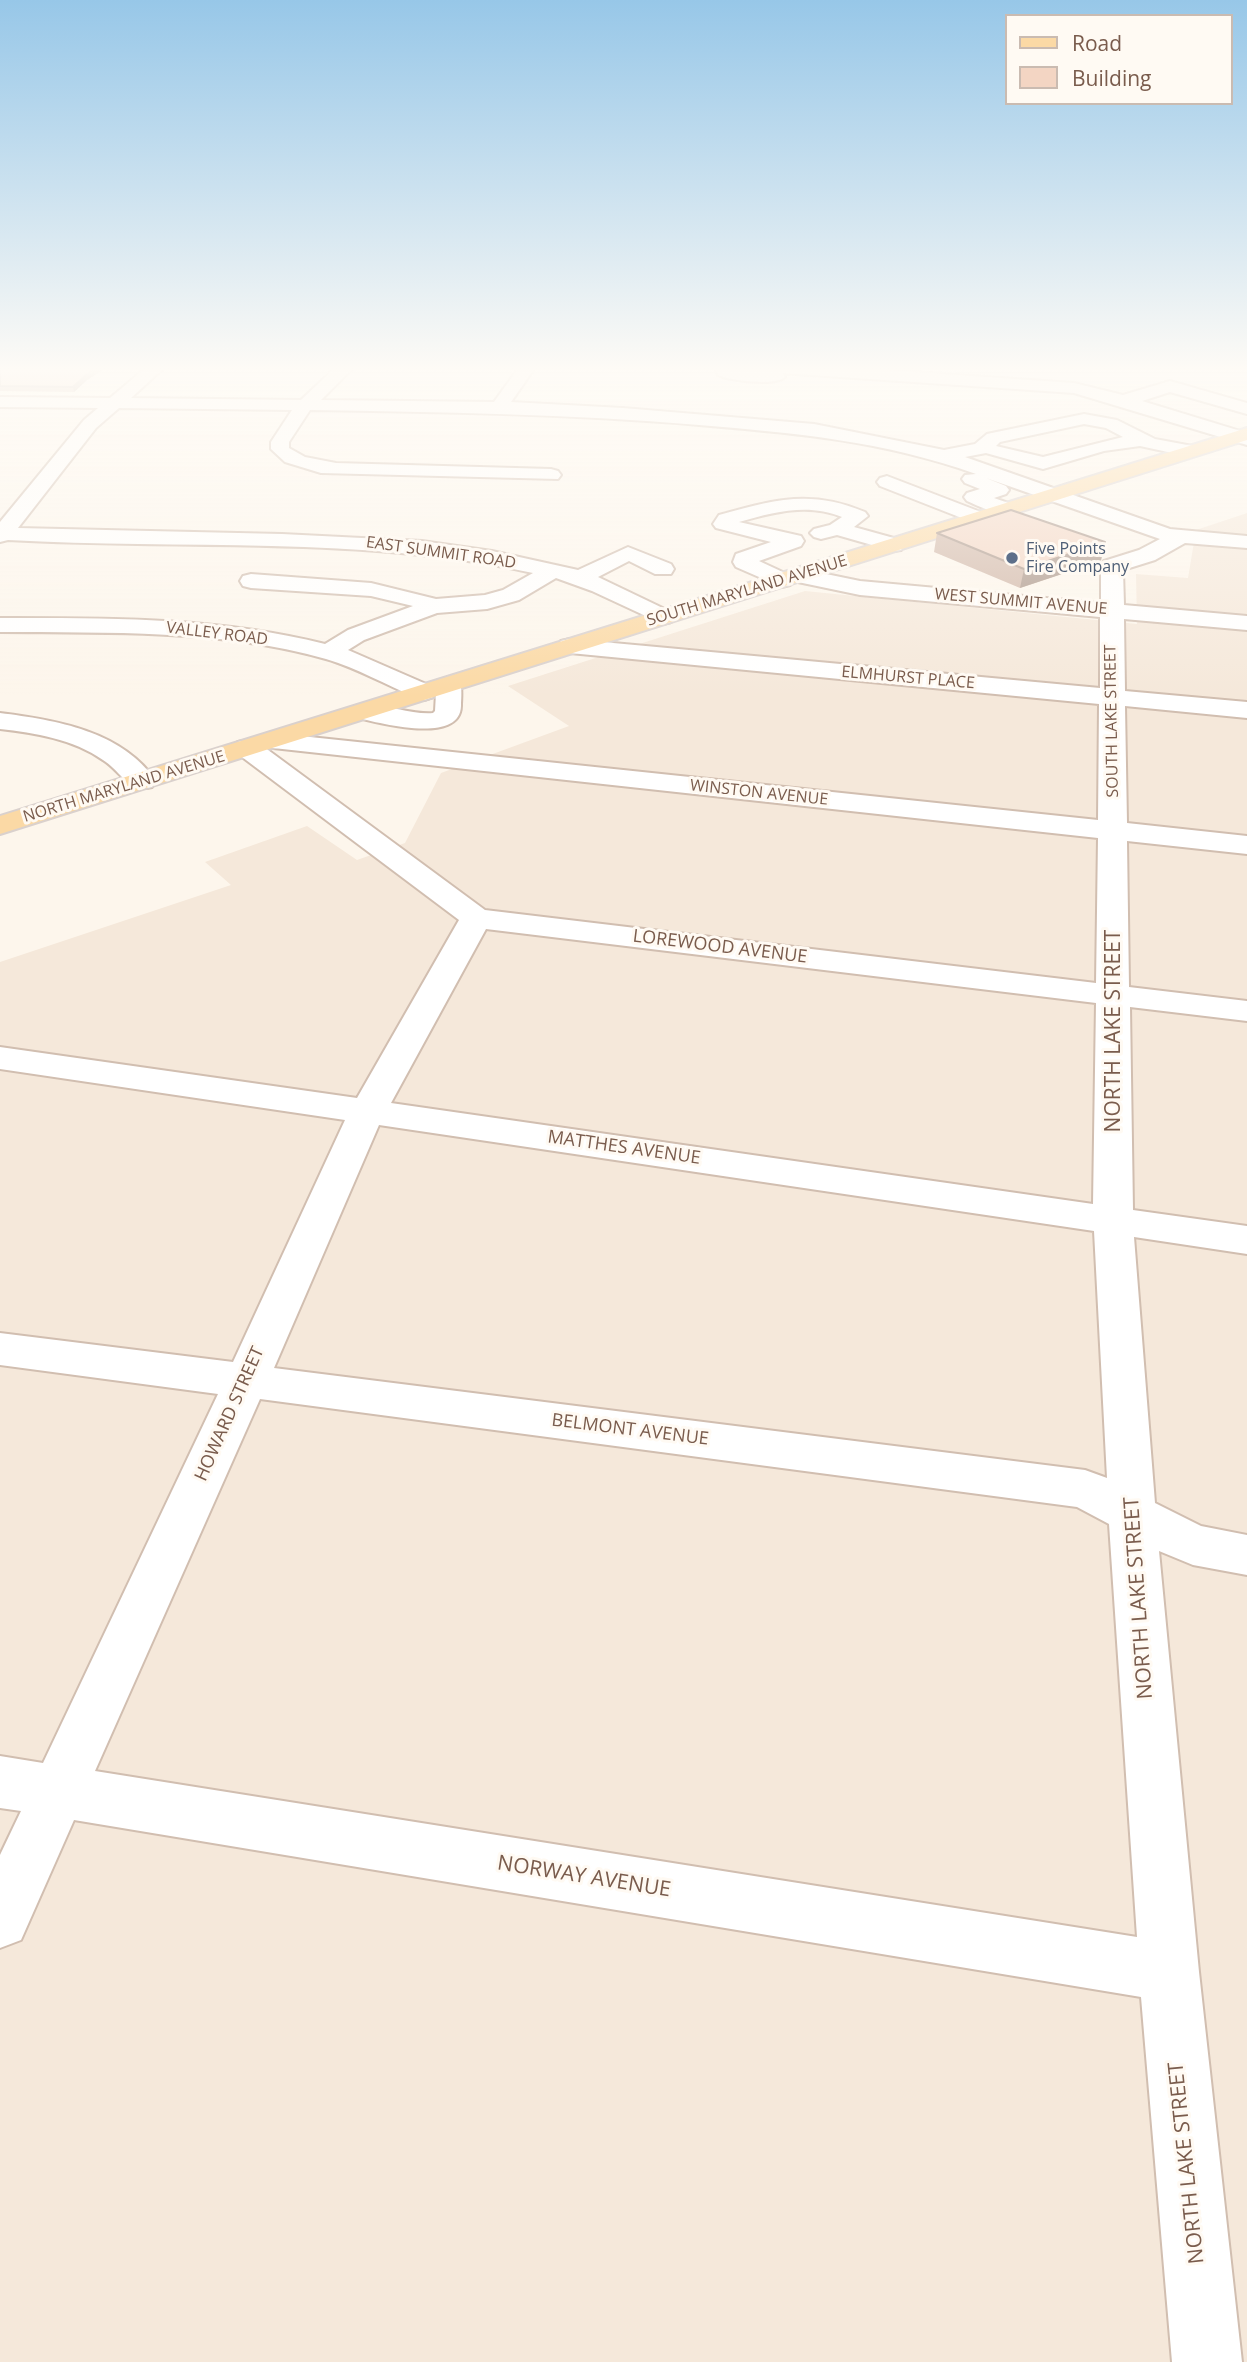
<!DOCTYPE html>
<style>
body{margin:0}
#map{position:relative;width:1247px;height:2362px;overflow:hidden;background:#fdf6ec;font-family:"Open Sans",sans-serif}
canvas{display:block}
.legend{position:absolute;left:1005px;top:14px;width:228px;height:91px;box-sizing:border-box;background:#fffaf3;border:2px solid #cabbb1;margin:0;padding:9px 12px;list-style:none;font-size:21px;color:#7a5c4d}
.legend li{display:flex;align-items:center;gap:14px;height:35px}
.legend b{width:35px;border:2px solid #cabbb1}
</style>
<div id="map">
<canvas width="1247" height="2362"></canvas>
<ul class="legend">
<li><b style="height:9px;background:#fbd9a5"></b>Road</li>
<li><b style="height:19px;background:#f3d5c3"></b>Building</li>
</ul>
</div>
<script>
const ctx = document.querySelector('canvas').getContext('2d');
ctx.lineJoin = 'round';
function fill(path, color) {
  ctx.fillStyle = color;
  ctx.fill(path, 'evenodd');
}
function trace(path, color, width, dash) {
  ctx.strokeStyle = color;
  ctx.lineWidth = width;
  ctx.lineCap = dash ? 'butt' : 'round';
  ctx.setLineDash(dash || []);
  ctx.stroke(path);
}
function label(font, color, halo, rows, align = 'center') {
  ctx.font = font + ' "Open Sans",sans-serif';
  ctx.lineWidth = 6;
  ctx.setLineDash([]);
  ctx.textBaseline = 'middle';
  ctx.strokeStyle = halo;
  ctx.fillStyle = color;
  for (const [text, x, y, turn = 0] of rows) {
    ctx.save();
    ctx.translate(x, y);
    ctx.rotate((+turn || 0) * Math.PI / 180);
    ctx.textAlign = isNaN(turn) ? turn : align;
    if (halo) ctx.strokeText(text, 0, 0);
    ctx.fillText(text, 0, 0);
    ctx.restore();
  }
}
const residential = new Path2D(`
 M1247,513V2362H0V962L231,885L205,862L307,826L357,860L405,843L441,773L569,726L508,686L805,591L1137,624L1136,574L1188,578L1196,530Z`);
const minor = new Path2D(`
 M148,366H166L131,398L301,400L337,366H355L321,400L494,402L520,366H536L511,402L623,408L814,424L944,450L975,444L987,434L1084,414L1117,420L1155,439L1198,447L1200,451L1191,457L1140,446L1104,451L1043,469L986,453L965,457L1170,529L1247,536V548L1185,543L1155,560L1123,570L1124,605L1247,616V630L1124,619L1125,691L1247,702V718L1125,706L1127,823L1247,836V854L1127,841L1129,987L1247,1001V1021L1130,1007L1133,1210L1247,1226V1254L1134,1237L1155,1503L1201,1526L1247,1535V1575L1193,1565L1159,1551L1199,1972L1242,2362H1172L1141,1997L74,1820L21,1940L0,1948V1855L21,1811L0,1808V1756L43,1763L218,1394L0,1365V1333L233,1362L345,1120L0,1069V1047L357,1098L459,920L238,754L235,748L238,742L248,740L262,745L259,741L263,735L272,733L1098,820L1099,704L570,653L561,651L558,646L561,641L570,639L1100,688V617L860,595L793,581L790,585L782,587L736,567L733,562L736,554L771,542L716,528L713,524L719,515C774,500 810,489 865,512L868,516L854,527L901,540L904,545L901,550L893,551L837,535L821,539L814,537L810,533L814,529L830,525L842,517C808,503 774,512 739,522L801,536L804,541L801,546L759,561L787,574L797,568L860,581L1101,603V566L1104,561L1139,550L1160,539L986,478L1006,486L1009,490L1006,494L994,498L1014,505L1017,509L1014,513C999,517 981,507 967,501L964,497L967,493L980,489L965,483L962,479L965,475L976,474C883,441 796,433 699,425C569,414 440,412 310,410L289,442V448L305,457L336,463L551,469L558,471L561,475L558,479L321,473L285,462L271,449V442L292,410L119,408L96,428L18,528L282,534L422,541L492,551L578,570L628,547L671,564L674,569L671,574H655L629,561L598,577L671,612L675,617L671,622L663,624L592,591L556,578L519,600L487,609L437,613L364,640L348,650L433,687L436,691L440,680L449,677L458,680C463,687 461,697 461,706C460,745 378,723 355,717L351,712L355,707C379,700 407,715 433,713L435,711L436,693L433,697L424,700L415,697C386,685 357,668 326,659C221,629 109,633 0,632V618C109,618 218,617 325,644L348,630L413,606L371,596L251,588L243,586L240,581L243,576L251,574L371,583L436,599L485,595L503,590L533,573C361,535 183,550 8,540L0,542V522L84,420L98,408L0,407V397L110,398ZM1084,424L1106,428L1123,437L1043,457L996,446L1000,442ZM264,747L1098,838L1096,983L485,910ZM486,929L1096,1003L1093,1204L391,1103ZM379,1125L1094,1231L1107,1478L1085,1470L274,1368ZM260,1399L1077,1507L1109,1524L1137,1937L95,1771Z
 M715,366L747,370L743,366H826L1074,383L1123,395L1170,381L1247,403V414L1170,392L1142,401L1247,433V445L1074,393L782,373L785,377C776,386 730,381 718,375Z
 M887,476L986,514L989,518L986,522H972L880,486L877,482L880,478Z
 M0,713C56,720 122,731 156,781L152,787C128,793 121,771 103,760C73,739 35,733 0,729Z`);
const major = new Path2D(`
 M1247,428V440L0,834V816Z`);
const wall = new Path2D(`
 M0,366H109L87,380L74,392L0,391Z
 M937,533L1101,561L1020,588L934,552Z`);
const shadedWall = new Path2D(`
 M100,366H109L87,380L74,392L73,387L86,375Z
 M1105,542L1101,561L1020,588L1024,569Z`);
const building = new Path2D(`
 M0,366H100L86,375L73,387L0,386Z
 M1011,510L1105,542L1024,569L937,533Z`);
const markers = [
 [1012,558,7,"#5c6f8a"]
];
const farServicenames = [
 ["Five Points",1026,549],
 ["Fire Company",1026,567]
];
const farStreetnames = [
 ["EAST SUMMIT ROAD",441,553,8],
 ["SOUTH MARYLAND AVENUE",747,591,-17],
 ["WEST SUMMIT AVENUE",1021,602,5],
 ["VALLEY ROAD",217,634,7],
 ["ELMHURST PLACE",908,678,5],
 ["SOUTH LAKE STREET",1112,721,-91],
 ["NORTH MARYLAND AVENUE",124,787,-17],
 ["WINSTON AVENUE",759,793,6]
];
const streetNames = [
 ["LOREWOOD AVENUE",720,947,7],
 ["MATTHES AVENUE",624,1148,8],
 ["HOWARD STREET",230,1414,-66],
 ["BELMONT AVENUE",630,1430,7]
];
const nearStreetnames = [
 ["NORTH LAKE STREET",1114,1031,-90],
 ["NORTH LAKE STREET",1139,1598,-94],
 ["NORWAY AVENUE",584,1877,9],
 ["NORTH LAKE STREET",1187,2163,-96]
];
fill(residential, '#f5e8da');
trace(minor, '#d1beb0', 4);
trace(major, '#dad1cd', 4);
fill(minor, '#fff');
fill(major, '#fbd9a5');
fill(wall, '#d1b7a8');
fill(shadedWall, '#aa9588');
fill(building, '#f3d5c3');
trace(building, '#aa9588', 2);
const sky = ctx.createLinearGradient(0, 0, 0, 697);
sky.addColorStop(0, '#97c7e8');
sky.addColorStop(0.53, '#fefbf6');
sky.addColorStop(1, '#fefbf600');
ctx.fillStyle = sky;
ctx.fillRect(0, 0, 1247, 697);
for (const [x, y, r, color] of markers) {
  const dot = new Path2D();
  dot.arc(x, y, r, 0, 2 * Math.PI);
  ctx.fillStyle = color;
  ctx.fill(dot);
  trace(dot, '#fffaf3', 2.5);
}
label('16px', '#4e5e75', '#fffaf3', farServicenames, 'left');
label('16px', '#7a5c4d', '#fffaf3', farStreetnames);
label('18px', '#7a5c4d', '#fffaf3', streetNames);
label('21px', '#7a5c4d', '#fffaf3', nearStreetnames);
</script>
